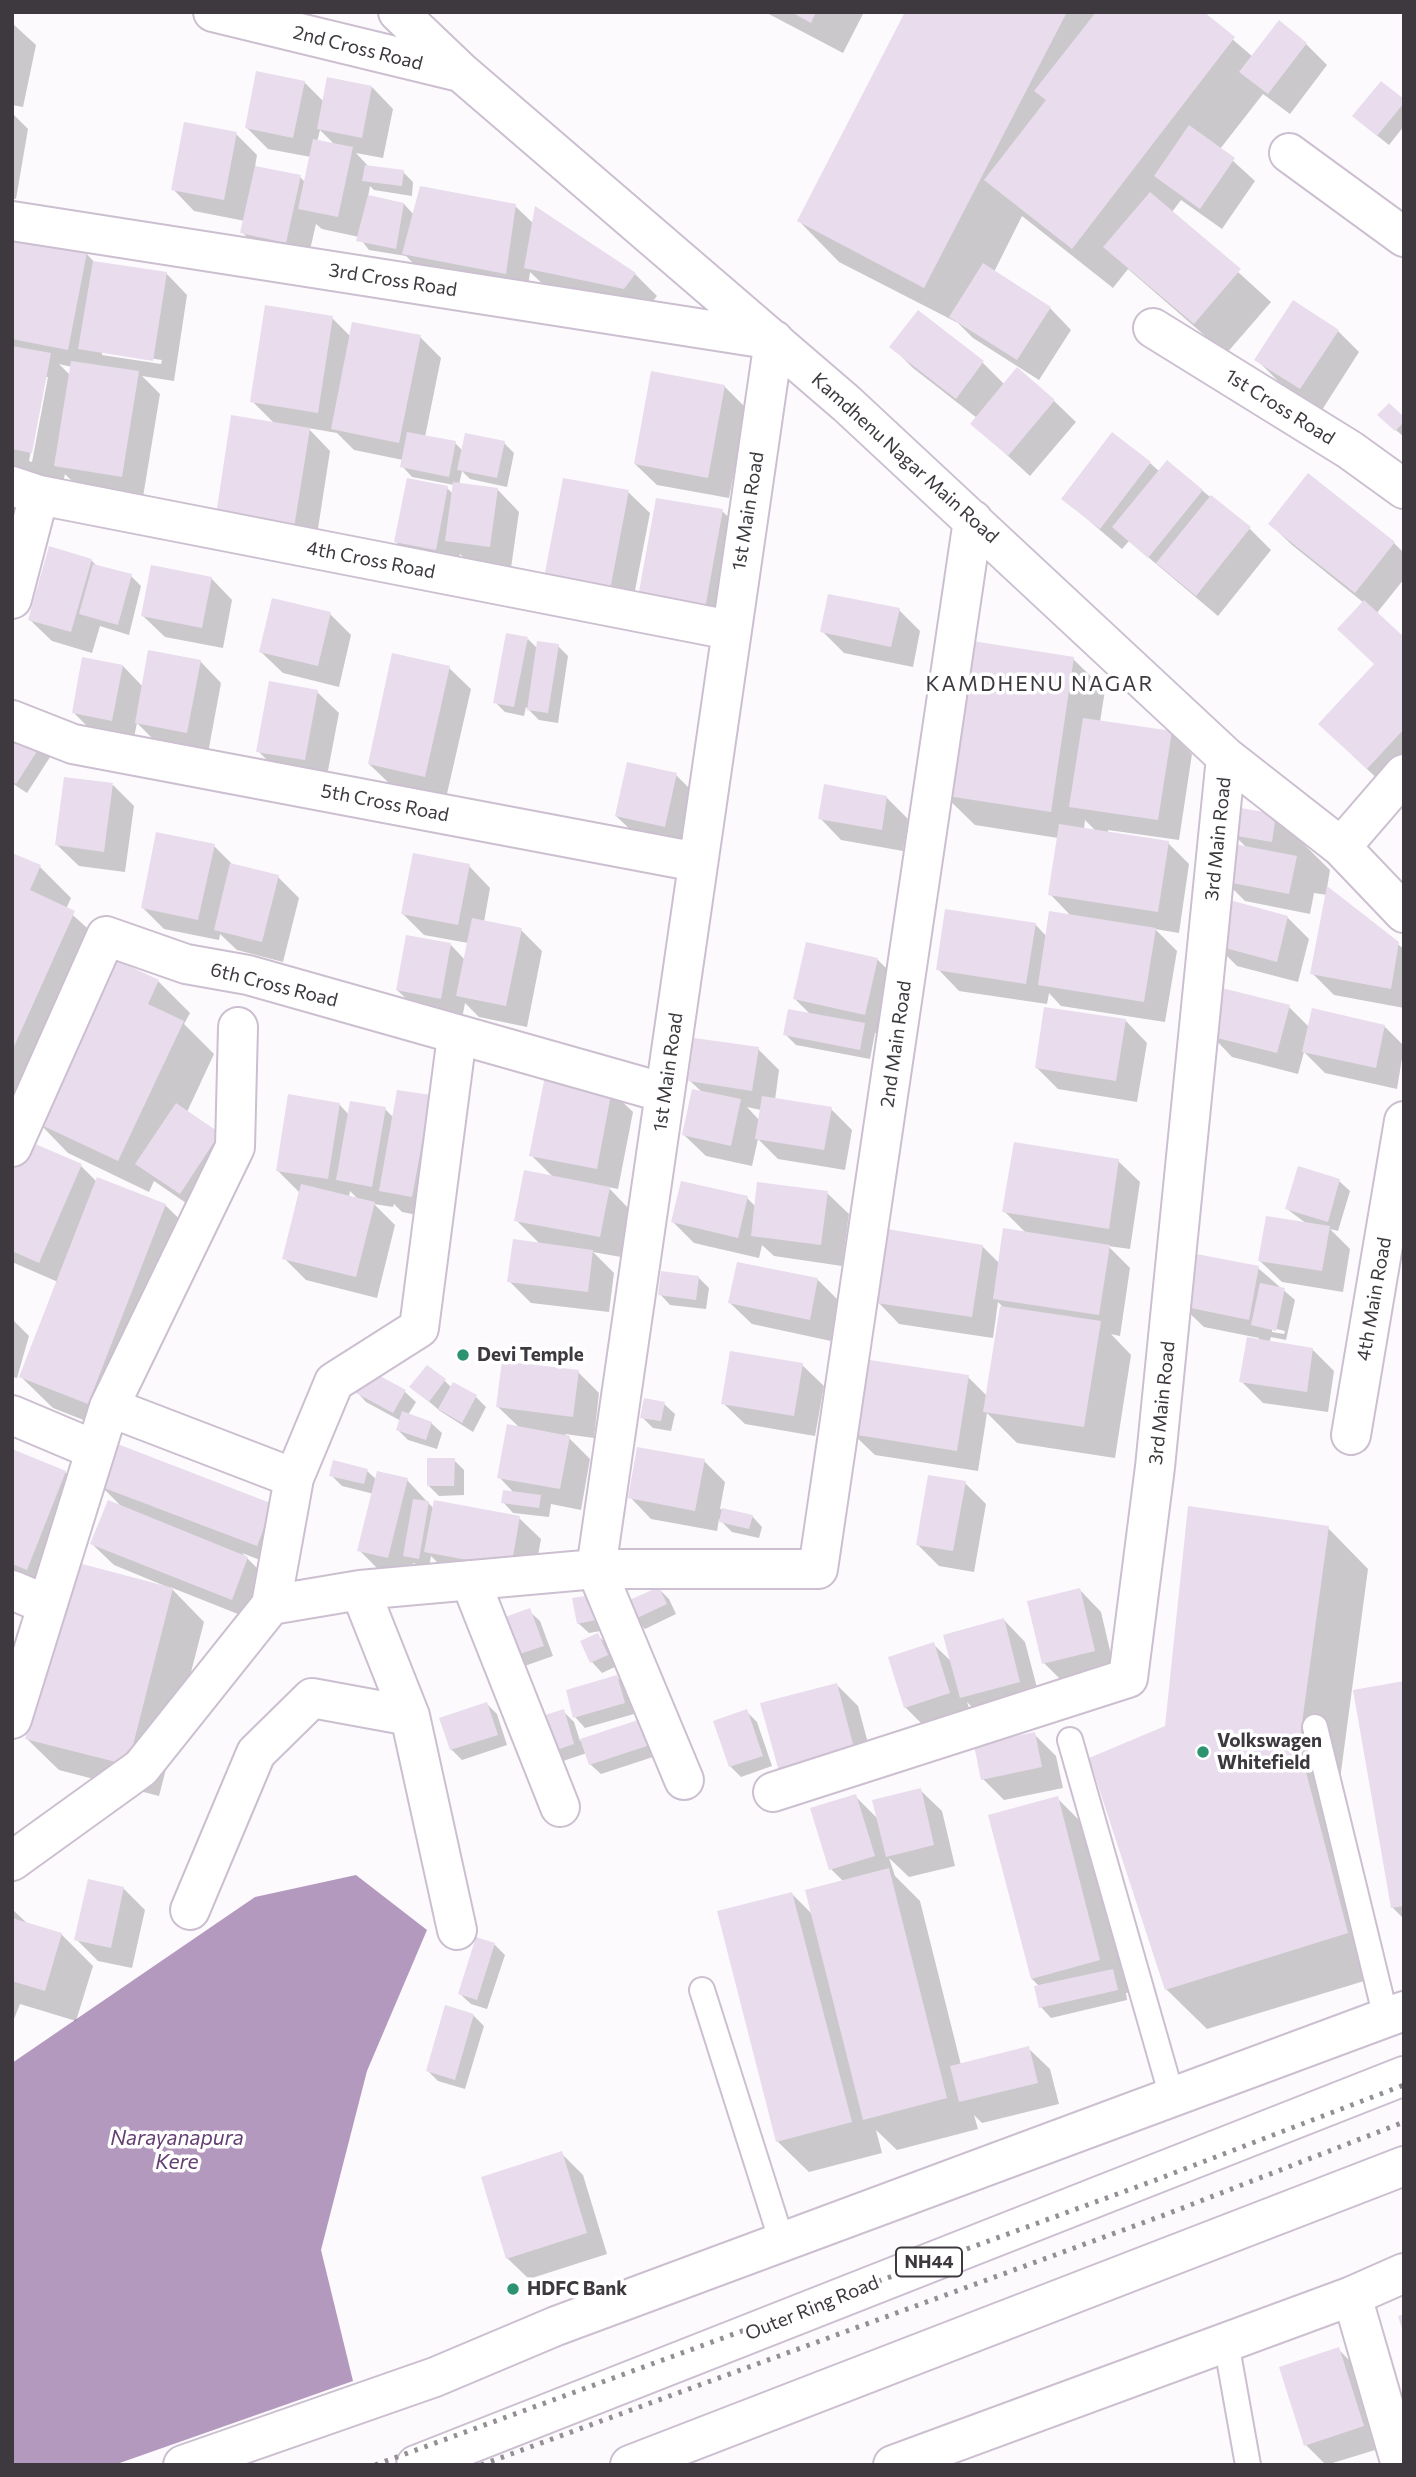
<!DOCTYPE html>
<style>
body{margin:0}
#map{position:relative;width:1416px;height:2477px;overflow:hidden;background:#fdfafe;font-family:Commissioner,sans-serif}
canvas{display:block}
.frame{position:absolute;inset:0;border:14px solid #3d393f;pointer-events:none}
</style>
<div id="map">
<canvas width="1416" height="2477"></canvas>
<div class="frame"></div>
</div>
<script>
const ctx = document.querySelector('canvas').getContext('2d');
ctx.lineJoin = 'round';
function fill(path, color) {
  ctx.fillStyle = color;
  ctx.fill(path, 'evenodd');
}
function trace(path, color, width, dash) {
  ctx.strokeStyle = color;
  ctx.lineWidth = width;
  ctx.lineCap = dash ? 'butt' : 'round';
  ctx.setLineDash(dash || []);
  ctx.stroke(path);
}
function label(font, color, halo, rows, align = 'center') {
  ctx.font = font + ' Commissioner,sans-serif';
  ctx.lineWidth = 7;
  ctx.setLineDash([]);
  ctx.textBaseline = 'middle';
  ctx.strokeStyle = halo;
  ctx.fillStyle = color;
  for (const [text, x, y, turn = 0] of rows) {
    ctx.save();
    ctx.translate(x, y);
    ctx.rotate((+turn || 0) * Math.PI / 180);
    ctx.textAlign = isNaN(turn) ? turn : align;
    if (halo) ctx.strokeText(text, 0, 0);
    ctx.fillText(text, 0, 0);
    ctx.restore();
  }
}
const water = new Path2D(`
 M356,1875L427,1930L367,2071L321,2250L353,2381L114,2465H12V2063L255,1897Z`);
const shadow = new Path2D(`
 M765,12H864L843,53Z
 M907,12H1201L1253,57L1306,44L1327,65L1290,114L1263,94L1220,149L1255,181L1222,229L1181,200L1172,212L1271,302L1226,354L1128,269L1113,288L1022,216L994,272L1050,308L1071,330L1039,380L973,338L958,323L839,262L799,221Z
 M12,23L36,45L23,107L12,105Z
 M304,82L324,102L372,87L393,109L383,158L356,153L370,168L403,172L413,182L412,196L374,190L370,186L368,197L404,204L414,215L515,206L534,224L536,209L635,274L657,296L646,310L548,289L530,272L527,294L425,275L406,256L369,250L359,237L322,229L316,224L307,263L263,254L242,232L245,221L194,211L173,189L236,134L257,155L255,167L300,177L306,183L311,157L268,149L246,127ZM320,130L336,146L317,142Z
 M1404,102V126L1389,145L1365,126Z
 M12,113L28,129L16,199L12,198Z
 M12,244L86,253L95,263L166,273L187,295L174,381L142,376L160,394L143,497L78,487L65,474L63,483L12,474ZM102,351L162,360L161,364L102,355ZM59,364L72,367L70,375ZM45,377H48L32,462L29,461Z
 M918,312L983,363L1005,385L1054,401L1076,422L1030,476L973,424L977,418L913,368L892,347Z
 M332,318L351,337H420L441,358L425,437L455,443L463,451L504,443L514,453L507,487L470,479L462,471L459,485L498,490L519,512L511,568L468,562L460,554L457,570L418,563L396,542L447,488L453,494L454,485L412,477L402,466L403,460L354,450L337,433L308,428L330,451L315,548L239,536L275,424L252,401Z
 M1338,331L1359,352L1322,410L1278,381L1257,360Z
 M724,386L746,408L729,498L657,485L635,464Z
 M1404,420V437L1390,425Z
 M1150,463L1160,472L1168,463L1250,529L1271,550L1218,616L1129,541L1122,549L1064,499Z
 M628,492L650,513L631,611L567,598Z
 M722,511L744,532L726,629L661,618Z
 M1270,524L1394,543L1404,553V579L1376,614L1404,640V794L1399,799L1352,755L1376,665L1364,603L1292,545Z
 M91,560L98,567L131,576L141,586L129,635L100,626L92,653L52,641L30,620Z
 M211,578L232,600L223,648L165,637L143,616Z
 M899,610L920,631L913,667L844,653L822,631Z
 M330,614L351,635L339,687L283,673L261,652Z
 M528,639L538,649L558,646L568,656L558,723L539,720L526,707L524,716L505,712L495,702Z
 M1073,659L1105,690L1100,722L1171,733L1192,754L1179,840L1108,830V833L1168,843L1189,864L1179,933L1155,929L1177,951L1165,1022L1061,1006L1049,993L1047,1004L959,991L938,969L1035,924L1047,937L1072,917L1050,894L1058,838L975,825L943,794ZM1085,820L1096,831L1084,829Z
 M200,661L221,683L208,753L158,744L137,723L133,742L95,734L74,713L123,666L143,687Z
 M449,668L471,689L446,798L391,785L369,764Z
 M317,692L339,713L326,781L280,773L258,751Z
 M12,737L52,754L27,793L12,783Z
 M676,775L697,796L686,848L638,837L616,816Z
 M113,785L134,806L125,872L79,866L57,845Z
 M886,797L908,819L903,851L841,840L820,818Z
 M1275,816L1330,870L1327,888L1404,949V1008L1334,995L1312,973L1327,895L1314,893L1310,914L1245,901L1224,880L1247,848L1233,834Z
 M214,846L234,866L278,877L299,898L283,962L237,950L220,934L219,940L164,929L142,907Z
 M12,855L40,867L71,898L66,909L105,944L35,1102L12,1091Z
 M469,866L490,888L484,922L521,930L542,951L527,1027L479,1017L465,1003L462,1019L419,1011L397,990L451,945L465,960L468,943L424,935L403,914Z
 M1287,917L1309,939L1298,982L1237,966L1216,945Z
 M877,959L899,981L886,1036L875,1033L870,1059L796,1045L785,1034L811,1015L795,999Z
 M158,981L190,1013L184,1024L214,1054L187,1112L219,1135L202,1214L154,1181L149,1192L68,1153L37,1121Z
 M1289,1007L1309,1027L1384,1026L1404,1046L1397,1089L1325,1073L1304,1052L1298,1074L1232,1057L1211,1035Z
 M1046,1009L1126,1021L1147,1043L1137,1102L1058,1089L1037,1068Z
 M758,1049L779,1070L775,1100L831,1109L852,1130L845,1170L778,1159L758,1139L752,1166L706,1156L684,1135L702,1092L689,1080ZM747,1107L761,1110L759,1120Z
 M611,1091L633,1112L618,1189L608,1187L630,1210L621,1257L593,1252L614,1273L609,1312L531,1303L509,1281L541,1245L516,1220L554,1178L531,1155Z
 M430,1097L433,1218L402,1212L394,1204L393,1207L374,1204L395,1225L377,1298L306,1280L284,1258L299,1192L278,1171L339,1104L349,1115L385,1109L394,1118ZM350,1191L359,1200L349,1197Z
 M1118,1161L1140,1182L1130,1249L1108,1246L1130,1268L1120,1336L1111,1334L1131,1355L1115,1458L1017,1443L987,1413L978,1471L875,1455L853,1434L968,1377L987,1396L1002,1306L998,1302L993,1338L899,1324L878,1302L982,1246L1000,1264L1027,1234L1004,1211Z
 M81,1166L97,1182L165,1205L197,1236L119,1434L53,1408L21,1377L58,1282L12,1262V1176Z
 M1339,1181L1350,1191L1338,1231L1330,1229L1350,1249L1343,1292L1282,1282L1260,1261L1307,1224L1287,1209Z
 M827,1193L849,1214L842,1266L774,1256L762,1245L759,1258L694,1243L673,1222L747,1198L756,1207Z
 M1258,1268L1295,1300L1286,1340L1271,1337L1269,1343L1313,1350L1334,1371L1328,1412L1263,1403L1241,1381L1259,1338L1204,1327L1182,1306ZM1272,1328L1285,1331L1284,1334L1272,1332Z
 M699,1278L709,1288L706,1309L670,1305L660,1294Z
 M818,1280L839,1301L831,1341L752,1324L730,1303Z
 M12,1319L29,1336L17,1378L12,1377Z
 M802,1365L824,1386L815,1436L745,1424L723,1403Z
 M368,1371L405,1392L416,1402L408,1415L431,1423L442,1433L437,1449L408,1440L398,1430L401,1421L366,1402L356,1391Z
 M578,1372L599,1393L594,1438L565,1434L590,1459L581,1510L551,1504L549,1517L513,1513L503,1502L515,1494L499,1477L520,1428L498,1407Z
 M445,1381L452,1388L476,1397L486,1407L473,1432L440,1411L412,1387Z
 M664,1404L675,1414L671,1431L653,1428L642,1417Z
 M12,1451L65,1472L96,1504L73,1564L164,1588L165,1586L114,1565L92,1544L123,1508L101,1486L272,1506L278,1567L242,1553L269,1580L253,1620L170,1587L204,1622L159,1796L59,1770L27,1739L66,1588L12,1582Z
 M454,1460L464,1470V1495L439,1496L428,1485Z
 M704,1461L725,1482L720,1509L752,1516L762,1527L759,1538L732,1532L719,1519L717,1531L651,1519L630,1497Z
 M367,1471L377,1480H407L434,1509L519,1518L541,1539L532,1588L448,1573L431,1556L429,1568L413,1563L409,1579L381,1572L359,1550L374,1494L342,1486L331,1475Z
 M965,1483L986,1504L974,1572L939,1566L917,1544Z
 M1328,1528L1368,1569L1339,1787L1387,1974L1207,2029L1166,1989V1728Z
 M659,1589L669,1599L676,1614L645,1629L635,1619Z
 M1080,1590L1101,1612L1115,1672L1065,1684L1044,1663Z
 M591,1596L606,1630L589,1633L578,1623Z
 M529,1611L540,1621L553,1656L519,1668L508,1657Z
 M1004,1620L1025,1642L1041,1703L983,1719L967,1702L971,1714L927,1729L905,1707L933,1644L953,1663Z
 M597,1635L608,1645L617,1666L602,1673L592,1662Z
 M617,1677L627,1687L634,1714L585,1728L575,1717Z
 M1404,1683V1919L1392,1907Z
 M837,1685L858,1706L875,1769L801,1789L779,1768Z
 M487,1704L497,1714L507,1745L462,1760L451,1749Z
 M563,1711L574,1722L580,1741L641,1721L659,1755L601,1774L590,1764L587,1753L560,1762L549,1752Z
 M746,1711L757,1722L772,1766L741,1777L730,1766Z
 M1034,1734L1056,1756L1063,1788L1004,1800L983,1779Z
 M920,1790L942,1811L955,1866L909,1877L889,1858L895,1876L920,1901L961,2065L1028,2048L1050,2069L1059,2104L982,2123L974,2115L978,2129L897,2150L876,2130L882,2153L809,2172L777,2141L792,1894L813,1915L844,1882L831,1869L855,1796L878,1819Z
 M1057,1798L1089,1830L1131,1992L1126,1993L1127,2000L1051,2018L1041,2007L1040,1987L1032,1979Z
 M123,1888L145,1910L132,1968L98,1961L76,1939Z
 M12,1909L28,1924L61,1934L93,1966L76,2021L20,2004L12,2024Z
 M494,1944L505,1955L487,2009L471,2004L460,1994Z
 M473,2015L484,2026L465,2089L438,2081L428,2071Z
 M561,2153L583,2175L607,2254L529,2279L507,2258Z
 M1338,2349L1360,2371L1385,2447L1326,2465L1306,2445Z`);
const building = new Path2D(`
 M791,12H816L811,23Z
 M905,12H1067L924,288L797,221Z
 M1096,12H1204L1235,37L1072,249L984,180L1046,100L1034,91Z
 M1279,20L1307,43L1268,94L1239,72Z
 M256,71L305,81L293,138L245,128Z
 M327,77L372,86L362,138L317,129Z
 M1381,81L1404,99V103L1377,136L1352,116Z
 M184,122L237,132L224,200L171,190Z
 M1189,125L1235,158L1200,209L1154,176Z
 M313,139L353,147L338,217L298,209Z
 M365,165L404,170L402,186L362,181Z
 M255,166L301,175L286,243L240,233Z
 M420,186L516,204L506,274L402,254Z
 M1150,192L1241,269L1194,324L1103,247Z
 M368,195L404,203L396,249L356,241Z
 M535,206L636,273L624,289L524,268Z
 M12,238L87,252L68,350L12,339Z
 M93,261L167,272L153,361L78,349Z
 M983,263L1051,307L1017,360L949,317Z
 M1293,300L1339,330L1300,389L1254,360Z
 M265,305L333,316L318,413L250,402Z
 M918,310L984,361L956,399L889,347Z
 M352,322L421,335L399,443L331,429Z
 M12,346L51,353L32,453L12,449Z
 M71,361L139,371L122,477L54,466Z
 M1017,367L1055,400L1008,456L970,424Z
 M651,371L725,385L708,478L634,464Z
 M1389,403L1404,417V422L1395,431L1377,415Z
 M231,415L310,428L294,528L216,515Z
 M407,432L456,441L449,477L400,467Z
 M1112,432L1151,462L1100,529L1061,499Z
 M465,433L505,441L497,478L457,470Z
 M1167,460L1203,490L1148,558L1112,527Z
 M1308,473L1395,542L1355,593L1268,524Z
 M407,478L448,486L436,550L394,542Z
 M563,478L629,490L610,590L544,578Z
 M453,482L498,488L490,547L445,541Z
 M1211,495L1251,527L1196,596L1156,563Z
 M656,498L723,509L705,609L638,597Z
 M49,546L92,559L71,632L28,620Z
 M93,564L132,574L118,625L79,614Z
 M151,565L212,577L202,628L141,616Z
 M828,594L900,608L891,647L820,632Z
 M272,598L331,612L318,666L259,652Z
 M1364,600L1404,637V729L1367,769L1318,724L1374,664L1337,629Z
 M506,633L528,637L514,707L493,703Z
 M966,640L1074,657L1051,812L941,795Z
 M537,641L559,644L548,713L527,710Z
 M148,650L201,660L187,733L135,723Z
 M392,653L450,666L425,777L368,764Z
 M82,657L123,665L112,721L72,713Z
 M269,681L318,690L305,760L256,752Z
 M1083,718L1172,731L1158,820L1069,807Z
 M12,734L43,742L16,784L12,781Z
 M627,762L677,773L665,827L615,816Z
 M64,777L113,783L104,852L55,845Z
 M824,784L887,796L882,830L818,819Z
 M1235,807L1276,814L1272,842L1231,835Z
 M1059,824L1169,841L1158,912L1048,895Z
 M156,832L215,844L198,920L141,908Z
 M1229,843L1297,856L1289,894L1222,881Z
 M12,853L41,865L30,890L75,911L12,1051Z
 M413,853L470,864L458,925L401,914Z
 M230,863L279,875L262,942L214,930Z
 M1327,886L1399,942L1391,989L1310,974Z
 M1226,899L1288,916L1277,962L1214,945Z
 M945,909L1036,923L1026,984L936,970Z
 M1049,911L1156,928L1144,1002L1038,985Z
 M472,918L522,928L506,1006L456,996Z
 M406,935L451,943L441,999L396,990Z
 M806,942L878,958L865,1015L793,999Z
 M112,958L159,980L148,1004L184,1021L118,1161L35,1122Z
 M1222,988L1290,1005L1277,1053L1209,1036Z
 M1044,1007L1126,1019L1116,1081L1035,1068Z
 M1312,1008L1385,1025L1376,1068L1302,1052Z
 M788,1009L865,1023L860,1050L783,1035Z
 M694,1038L759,1047L752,1091L688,1081Z
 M545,1076L612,1089L597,1169L529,1156Z
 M692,1089L741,1099L731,1146L682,1135Z
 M397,1090L431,1095L412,1197L379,1191Z
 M288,1094L340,1103L328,1179L276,1171Z
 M762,1096L832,1107L824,1150L755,1139Z
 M350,1101L386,1107L372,1187L336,1180Z
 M176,1103L220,1133L180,1194L135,1164Z
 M26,1140L82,1164L39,1263L12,1251V1171Z
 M1014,1142L1119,1159L1109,1229L1002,1212Z
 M1298,1166L1340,1179L1328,1222L1285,1209Z
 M524,1170L610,1187L600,1237L514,1221Z
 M97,1177L166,1204L88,1404L19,1377Z
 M681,1181L748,1196L738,1238L671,1222Z
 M757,1182L828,1191L821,1245L751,1236Z
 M301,1184L375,1202L356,1277L282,1259Z
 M1266,1216L1330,1226L1322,1271L1258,1261Z
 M1003,1228L1110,1245L1099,1315L993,1299Z
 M887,1229L983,1245L972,1317L876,1303Z
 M513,1239L593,1250L588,1292L507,1282Z
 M1191,1253L1259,1266L1249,1320L1181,1306Z
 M737,1262L818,1278L810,1320L728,1303Z
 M661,1271L699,1276L696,1300L658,1295Z
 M1260,1283L1285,1288L1276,1331L1251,1325Z
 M1000,1306L1101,1321L1084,1427L983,1412Z
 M1247,1337L1313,1348L1307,1392L1239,1382Z
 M730,1351L803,1363L794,1416L721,1404Z
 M863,1359L969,1375L957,1451L851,1434Z
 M502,1361L579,1370L573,1417L496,1407Z
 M427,1365L446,1379L429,1402L409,1387Z
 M367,1369L406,1390L393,1413L354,1392Z
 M453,1382L477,1395L462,1423L438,1409Z
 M644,1398L665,1402L661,1421L640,1418Z
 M402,1411L432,1422L426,1440L396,1430Z
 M507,1424L570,1436L560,1489L497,1478Z
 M115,1443L273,1504L257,1546L99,1486Z
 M637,1447L705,1459L695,1511L628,1498Z
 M12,1449L66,1471L27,1570L12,1564Z
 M427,1458H455L454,1486H427Z
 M333,1460L368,1469L364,1484L329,1476Z
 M377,1471L408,1478L388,1558L357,1551Z
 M928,1475L966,1481L953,1551L916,1545Z
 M503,1490L541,1495L539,1508L501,1503Z
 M413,1499L429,1501L419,1559L403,1556Z
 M108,1500L248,1557L232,1600L90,1544Z
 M434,1500L520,1516L511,1568L424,1552Z
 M1188,1506L1329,1526L1299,1745L1348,1933L1165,1990L1089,1758L1165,1726Z
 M722,1508L753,1515L749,1529L719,1522Z
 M71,1561L173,1588L128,1765L25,1739Z
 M659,1587L667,1604L633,1620L625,1602Z
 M1080,1588L1095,1651L1042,1664L1027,1601Z
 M592,1595L596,1620L577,1624L572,1598Z
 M530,1608L544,1646L507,1658L494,1621Z
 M1004,1618L1020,1682L960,1698L943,1635Z
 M598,1633L608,1655L590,1663L580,1641Z
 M934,1642L950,1693L904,1708L888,1657Z
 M617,1675L625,1703L573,1718L566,1690Z
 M1404,1681V1906L1391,1908L1353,1690Z
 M837,1683L854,1748L778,1768L760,1703Z
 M487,1702L498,1735L450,1750L439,1718Z
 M564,1709L574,1744L548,1753L536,1718Z
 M747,1709L763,1756L729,1767L713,1721Z
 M641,1719L650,1745L589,1765L580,1739Z
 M1035,1732L1042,1767L981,1780L974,1745Z
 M921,1788L934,1845L886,1857L872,1800Z
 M856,1794L875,1856L829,1870L810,1808Z
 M1058,1796L1100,1960L1031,1979L988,1815Z
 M889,1868L947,2098L863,2120L805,1890Z
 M88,1879L124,1887L111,1948L74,1940Z
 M792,1892L852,2122L776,2142L717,1911Z
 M12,1918L62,1933L45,1991L12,1981Z
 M476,1937L495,1943L477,2000L458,1994Z
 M1113,1969L1118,1990L1039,2008L1034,1986Z
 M445,2005L474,2014L455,2080L426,2071Z
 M1029,2046L1038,2083L959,2102L950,2066Z
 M562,2151L587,2233L506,2259L481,2177Z
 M1404,2314V2332H1403L1398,2316Z
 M1339,2347L1364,2426L1304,2446L1279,2367Z`);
const service = new Path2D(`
 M1315,1727L1386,2018
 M1070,1740L1172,2097
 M702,1990L782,2242
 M1226,2342L1248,2465`);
const minor = new Path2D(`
 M213,12L460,72
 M398,12L462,73L847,404L1226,757L1341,847L1404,913
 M1289,153L1404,237
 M12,221L774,340L596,1569L360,1590L271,1605L141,1768L12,1861
 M1153,328L1350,450L1404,489
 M12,486L39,495L730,630
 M12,599L39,495
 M12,720L73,744L697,862
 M1341,847L1404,774
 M12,1147L106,936L186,964L248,975L665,1093
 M109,1407L294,1478
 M12,1415L95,1450
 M1351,1435L1404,1121
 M470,1580L560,1807
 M12,1590L47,1605
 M360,1590L410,1716L457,1930
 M271,1605L294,1478L334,1382L419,1328L457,1036
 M12,1719L109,1407L235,1147L238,1027
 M684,1780L596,1569H818L973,520
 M773,1792L1128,1678L1155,1467L1226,757
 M190,1910L256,1753L312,1698L410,1716
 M1352,2296L1401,2465`);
const tertiary = new Path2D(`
 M183,2465L435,2377L556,2326L1404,2011
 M893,2465L1352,2296L1404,2273`);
const trunk = new Path2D(`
 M416,2465L1404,2076
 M630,2465L1404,2166`);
const rail = new Path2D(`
 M375,2465L1153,2181L1404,2085
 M481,2465L1167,2214L1404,2122`);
const markers = [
 [463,1355,7,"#2c9370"],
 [1203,1752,7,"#2c9370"],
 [513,2289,7,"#2c9370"]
];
const shields = [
 [929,2262,66]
];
const shieldNames = [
 ["NH44",929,2262]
];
const streetNames = [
 ["2nd Cross Road",358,48,14],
 ["3rd Cross Road",393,280,9],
 ["1st Cross Road",1280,407,32],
 ["Kamdhenu Nagar Main Road",905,458,42],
 ["1st Main Road",748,511,-81],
 ["4th Cross Road",371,560,11],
 ["5th Cross Road",385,803,11],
 ["3rd Main Road",1218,839,-84],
 ["6th Cross Road",274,985,14],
 ["2nd Main Road",896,1044,-82],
 ["1st Main Road",668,1072,-82],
 ["4th Main Road",1374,1299,-80],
 ["3rd Main Road",1162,1403,-84],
 ["Outer Ring Road",812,2308,-22]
];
const poiNames = [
 ["Devi Temple",477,1355],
 ["Volkswagen",1217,1741],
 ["Whitefield",1217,1763],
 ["HDFC Bank",527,2289]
];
const neighbourhoodNames = [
 ["KAMDHENU NAGAR",1040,684]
];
const waterNames = [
 ["Narayanapura",177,2138],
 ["Kere",177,2162]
];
fill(water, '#b499bf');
fill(shadow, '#0003');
fill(building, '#e8dced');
trace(service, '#cbbfd0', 28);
trace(minor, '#cbbfd0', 42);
trace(tertiary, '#cbbfd0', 42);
trace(trunk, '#cbbfd0', 42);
trace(service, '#fff', 24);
trace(minor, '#fff', 38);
trace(tertiary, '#fff', 38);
trace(trunk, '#fff', 38);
trace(rail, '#938f95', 5, [3.5, 7]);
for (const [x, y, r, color] of markers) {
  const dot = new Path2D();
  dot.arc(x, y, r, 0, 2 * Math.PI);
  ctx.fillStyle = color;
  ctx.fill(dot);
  trace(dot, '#fff', 2.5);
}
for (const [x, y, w] of shields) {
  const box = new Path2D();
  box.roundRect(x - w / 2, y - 14.5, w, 29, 5);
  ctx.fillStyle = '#fff';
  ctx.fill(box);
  trace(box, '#3d393f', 2);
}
label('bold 18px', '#3d393f', null, shieldNames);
label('19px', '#3d393f', '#fff', streetNames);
label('bold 19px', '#3d393f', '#fff', poiNames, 'left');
ctx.letterSpacing = '2px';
label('21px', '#3d393f', '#fff', neighbourhoodNames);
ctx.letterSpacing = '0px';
label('italic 21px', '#643f72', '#fff', waterNames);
</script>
